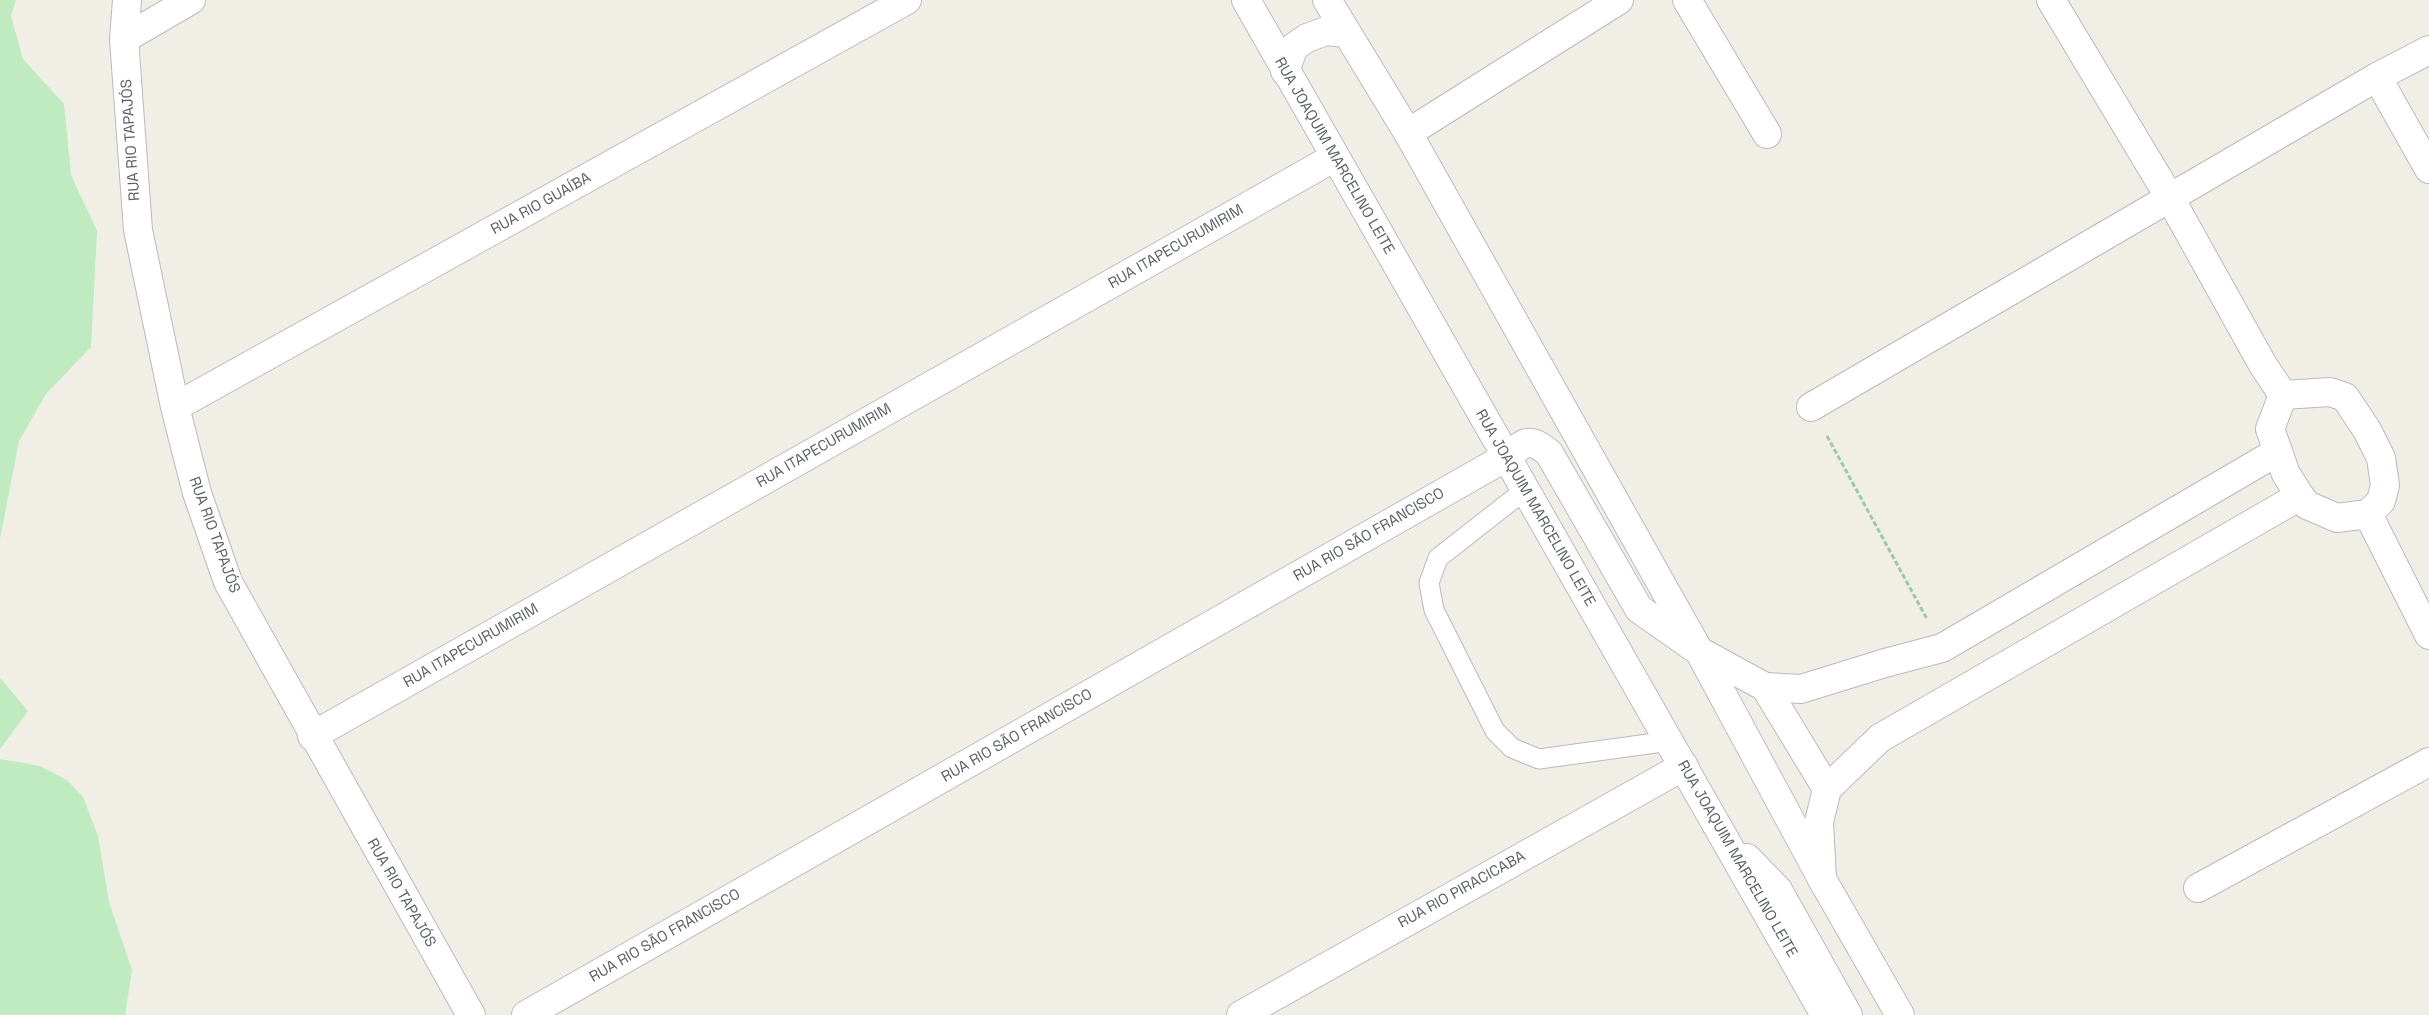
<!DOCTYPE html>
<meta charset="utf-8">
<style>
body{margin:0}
canvas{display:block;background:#f0eee5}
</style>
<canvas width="2429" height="1015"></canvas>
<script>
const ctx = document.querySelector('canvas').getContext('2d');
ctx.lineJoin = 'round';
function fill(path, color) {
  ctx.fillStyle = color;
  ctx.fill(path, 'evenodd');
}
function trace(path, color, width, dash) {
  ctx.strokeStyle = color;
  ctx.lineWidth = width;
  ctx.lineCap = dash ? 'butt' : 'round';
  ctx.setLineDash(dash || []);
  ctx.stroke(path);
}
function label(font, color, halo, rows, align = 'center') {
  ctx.font = font + ' "Space Grotesk",sans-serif';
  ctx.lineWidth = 4.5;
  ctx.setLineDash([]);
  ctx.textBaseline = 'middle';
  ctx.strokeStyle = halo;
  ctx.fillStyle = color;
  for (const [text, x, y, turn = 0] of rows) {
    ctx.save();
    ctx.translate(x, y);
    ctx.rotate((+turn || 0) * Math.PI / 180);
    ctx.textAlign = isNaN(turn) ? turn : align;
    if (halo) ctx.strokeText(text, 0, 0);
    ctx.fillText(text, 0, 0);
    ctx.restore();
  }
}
const green = new Path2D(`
 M0,0H16L11,16L23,59L64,104L71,175L97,231L91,347L46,394L19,441L0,539Z
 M0,678L28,711L0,749Z
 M0,759L40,766L67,780L83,797L98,836L109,902L132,970L125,1015H0Z`);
const path = new Path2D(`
 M1827,436L1927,619`);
const lane = new Path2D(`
 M1525,490L1438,558L1429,583L1434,610L1495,731L1512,748L1539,759L1670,741`);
const street = new Path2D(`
 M127,0L124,39L138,230L175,407L197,493L228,582L471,1015
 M1687,0L1767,134
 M2051,0L2170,198L2263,365L2283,395
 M124,39L191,0
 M2377,77L2429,169
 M1408,133L1619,0
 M2330,392L2345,397L2367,430L2381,458L2385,485L2381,501L2368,514L2337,518L2307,505L2300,496L2286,474L2270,429L2283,395Z
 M175,407L907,0
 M1811,407L2377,77L2429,50
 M2368,514L2429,635
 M1699,651L1765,687L1801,689L1885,663L1942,648L2277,452
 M1765,687L1827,789
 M312,736L1335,157
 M1822,879L1819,822L1827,789L1880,738L2300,496
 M2198,888L2429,762
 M526,1015L1508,456
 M1241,1015L1684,766`);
const secondary = new Path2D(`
 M1246,0L1825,1015
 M1327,0L1408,133L1699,651L1822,879L1900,1015
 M1285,71L1294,47L1307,38L1326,31L1346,33
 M1508,456C1526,441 1529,437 1549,453L1639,609L1693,647
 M1747,858L1778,890L1848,1015`);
const streetNames = [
 ["RUA RIO TAPAJÓS",131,140,-94],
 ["RUA JOAQUIM MARCELINO LEITE",1334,156,60],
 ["RUA RIO GUAÍBA",541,204,-29],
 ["RUA ITAPECURUMIRIM",1176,247,-30],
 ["RUA ITAPECURUMIRIM",824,446,-30],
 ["RUA JOAQUIM MARCELINO LEITE",1535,508,60],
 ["RUA RIO TAPAJÓS",214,535,70],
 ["RUA RIO SÃO FRANCISCO",1369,535,-30],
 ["RUA ITAPECURUMIRIM",471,646,-30],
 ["RUA RIO SÃO FRANCISCO",1017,736,-30],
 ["RUA JOAQUIM MARCELINO LEITE",1737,859,60],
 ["RUA RIO PIRACICABA",1462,890,-29],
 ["RUA RIO TAPAJÓS",401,893,60],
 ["RUA RIO SÃO FRANCISCO",665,936,-30]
];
fill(green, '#c0eabf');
trace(lane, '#b7bbc0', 21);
trace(street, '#b7bbc0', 30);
trace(secondary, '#b8bcc2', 30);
trace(path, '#97cca6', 3, [5, 2.5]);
trace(lane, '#fff', 19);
trace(street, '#fff', 28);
trace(secondary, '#fff', 28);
label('15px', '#5c6167', '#fff', streetNames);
</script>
